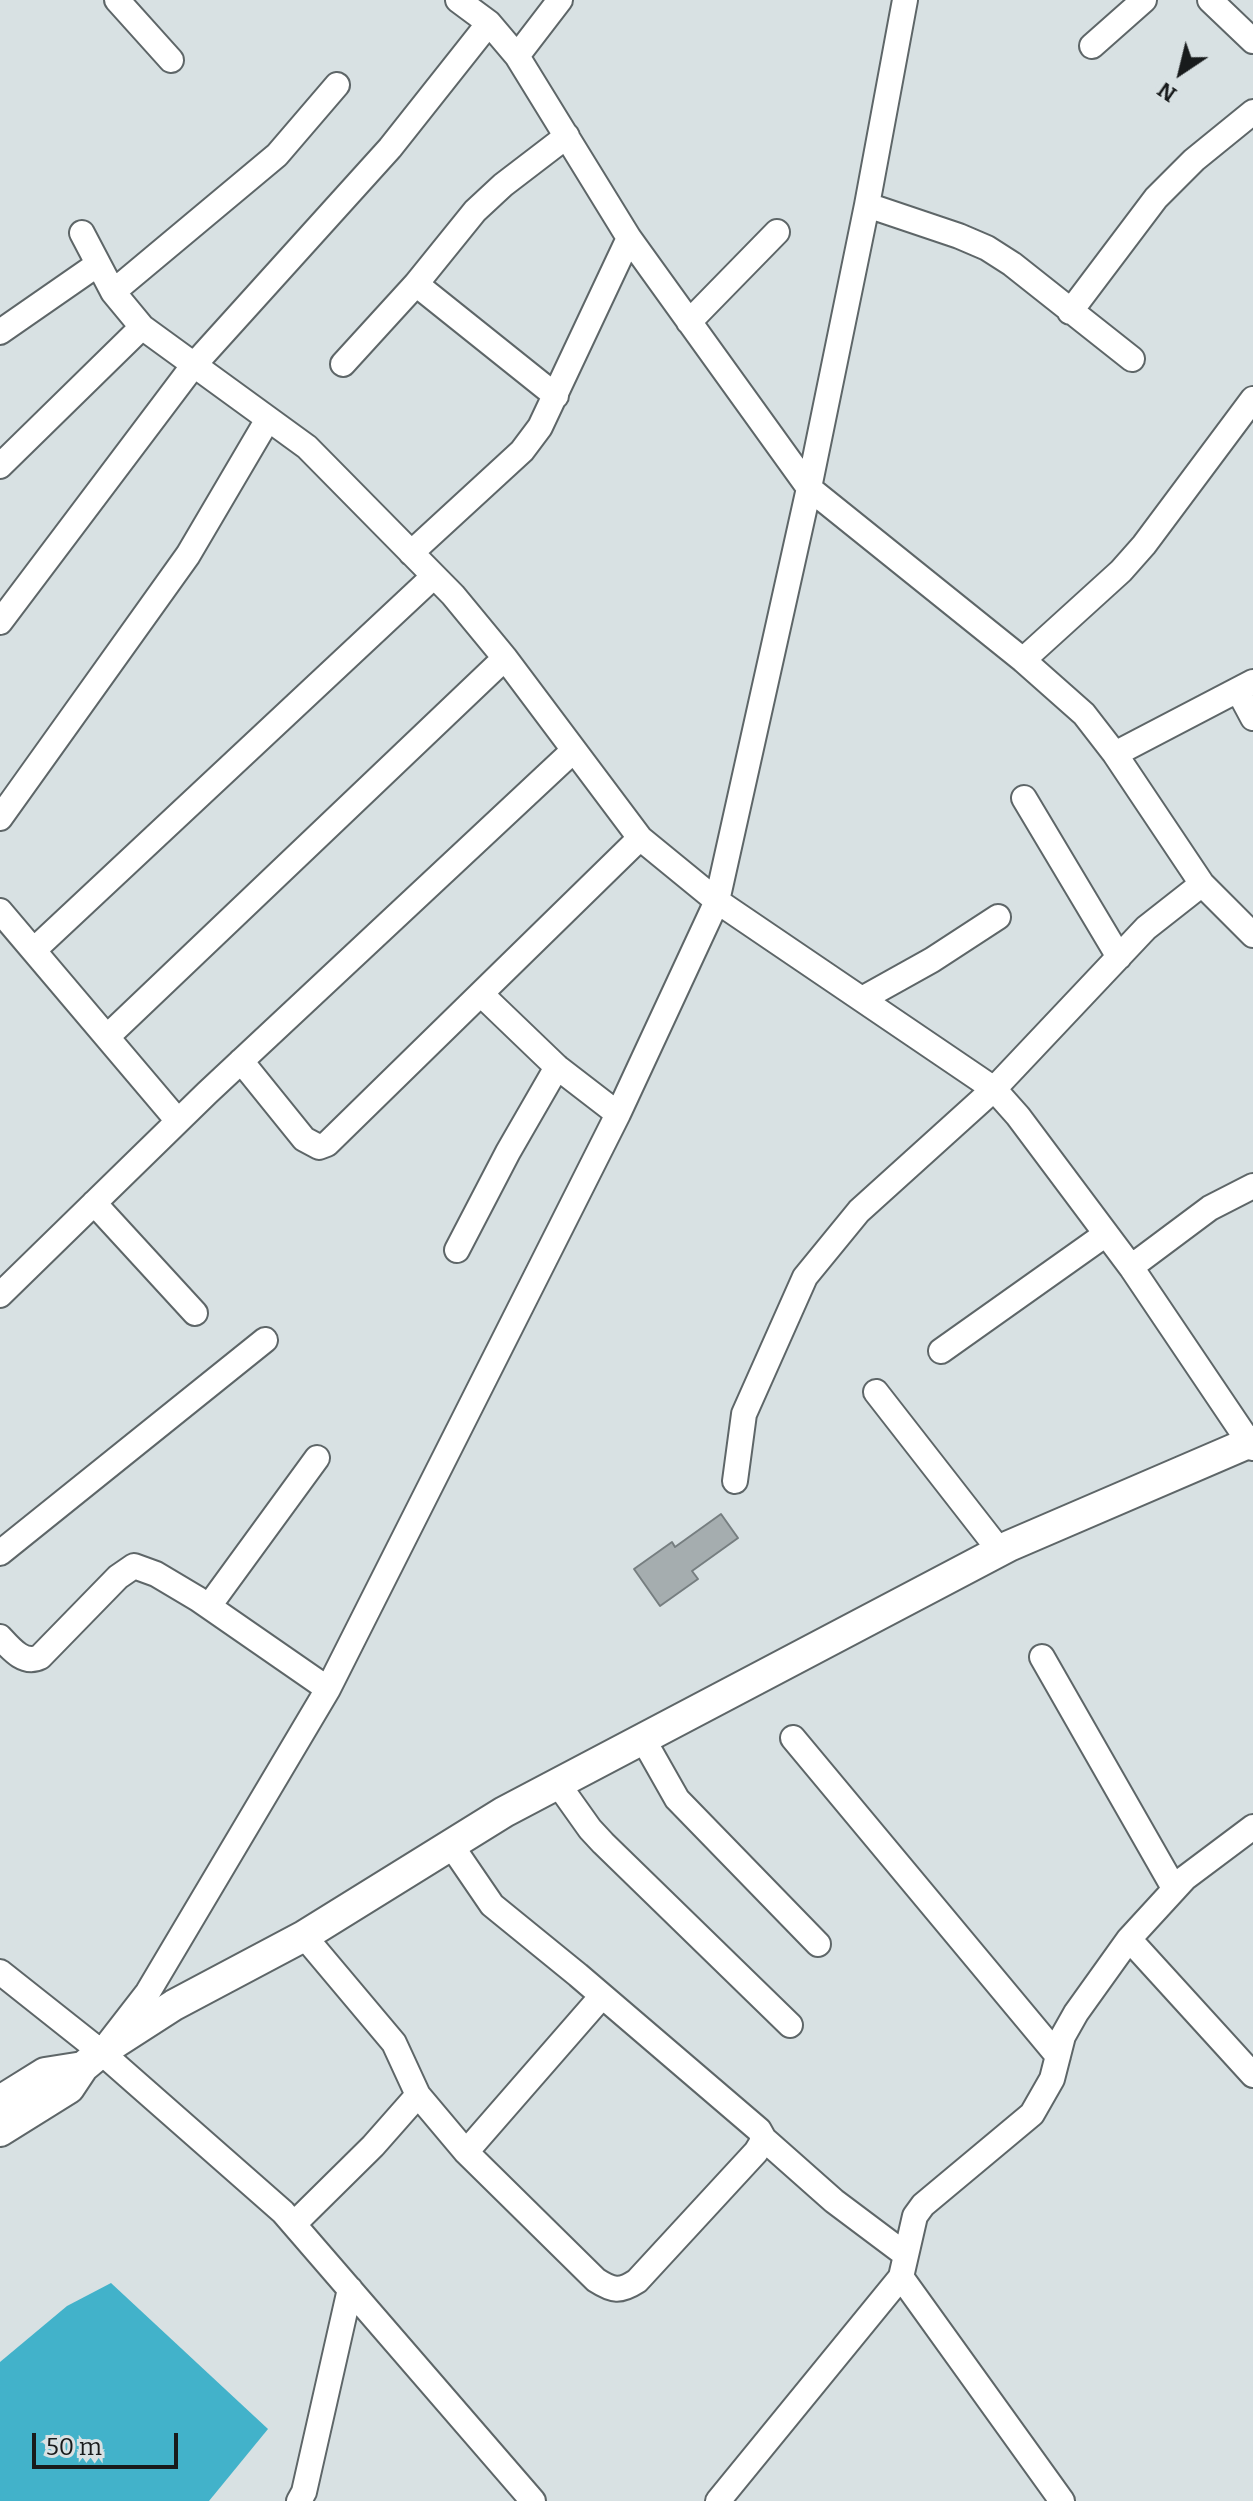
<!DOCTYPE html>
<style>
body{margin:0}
#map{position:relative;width:1253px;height:2501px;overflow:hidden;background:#d8e1e3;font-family:Bitter,serif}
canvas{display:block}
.north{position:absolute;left:1141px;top:32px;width:80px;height:80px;-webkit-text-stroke:6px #d8e1e3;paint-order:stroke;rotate:215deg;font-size:22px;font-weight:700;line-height:32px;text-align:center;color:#181b1c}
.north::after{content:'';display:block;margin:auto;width:28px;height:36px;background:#181b1c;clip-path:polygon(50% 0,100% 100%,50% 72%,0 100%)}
.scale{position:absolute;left:32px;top:2433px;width:146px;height:36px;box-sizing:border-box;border:4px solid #181b1c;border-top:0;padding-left:10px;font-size:24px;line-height:28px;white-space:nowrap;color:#181b1c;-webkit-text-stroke:6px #d8e1e3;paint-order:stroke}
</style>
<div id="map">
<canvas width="1253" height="2501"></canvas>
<div class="north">N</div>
<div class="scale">50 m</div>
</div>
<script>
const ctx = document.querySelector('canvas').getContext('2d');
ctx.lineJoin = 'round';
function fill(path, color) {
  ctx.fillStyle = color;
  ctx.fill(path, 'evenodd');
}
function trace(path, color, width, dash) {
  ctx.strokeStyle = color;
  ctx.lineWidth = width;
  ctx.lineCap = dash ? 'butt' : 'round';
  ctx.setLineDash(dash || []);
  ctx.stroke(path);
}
const water = new Path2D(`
 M111,2283L268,2429L209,2501H0V2362L67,2306Z`);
const building = new Path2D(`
 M721,1514L738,1538L692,1571L698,1579L660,1606L634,1569L672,1542L675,1547Z`);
const minor = new Path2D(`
 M117,0L171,60
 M458,0L489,23L517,56L629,238L809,488L1023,660L1084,714L1115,754L1202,884L1253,935
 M1210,0L1253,41
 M1092,46L1144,0
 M517,56L560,0
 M867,205L959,236L987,248L1012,264L1132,359
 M82,233L113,292L142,327L307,447L453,595L505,658L640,838L717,901L994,1089L1018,1116L1131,1267L1253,1448
 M416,284L556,396
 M113,292L277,155L337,85
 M1070,312L1156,198L1194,160L1253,112
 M689,322L777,232
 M0,332L98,264
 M343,364L416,284L475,211L503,185L567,136
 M0,466L142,327
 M411,553L522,451L540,427L629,238
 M0,622L193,366L390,148L489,23
 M1023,660L1121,571L1144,545L1253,399
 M1238,690L1253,718
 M1115,754L1253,682
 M1024,798L1119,957
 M0,818L188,555L268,419
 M0,911L178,1121
 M34,950L434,576
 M482,995L557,1067L618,1114
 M862,999L932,960L998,917
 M108,1036L505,658
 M241,1061L304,1139L319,1147L327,1144L640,838
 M94,1203L195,1313
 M457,1250L508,1152L557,1067
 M1131,1267L1210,1208L1253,1186
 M0,1295L207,1093L573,751
 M941,1351L1106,1234
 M876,1392L1000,1551
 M735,1481L744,1414L805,1277L859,1211L994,1089L1146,928L1202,884
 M0,1553L265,1340
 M209,1606L317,1458
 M0,1637C11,1649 24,1665 40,1657L118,1577L134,1566L156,1574L198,1599L328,1689
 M1042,1657L1174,1888
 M793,1738L1058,2056
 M643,1739L677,1799L818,1944
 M558,1784L590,1829L603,1843L790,2025
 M1253,1827L1185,1878L1129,1939L1253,2075
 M304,1936L394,2043L418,2095L466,2152L596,2280C613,2291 620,2292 637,2281L756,2152L764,2139L759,2130L578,1975L492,1905L451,1845
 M0,1972L101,2052L283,2212L533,2501
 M110,2041L148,1992L328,1689L618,1114L717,901L809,488L867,205L905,0
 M764,2139L834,2201L906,2255
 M466,2152L602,1996
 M294,2224L373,2146L418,2095
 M901,2277L1062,2501
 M299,2501L304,2492L350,2289
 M718,2501L901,2277L915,2216L923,2205L1032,2114L1052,2079L1063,2036L1076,2013L1129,1939`);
const tertiary = new Path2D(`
 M0,2101L45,2073L83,2067
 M0,2131L69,2088L83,2067L101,2052L174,2005L304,1936L504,1812L1009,1546L1253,1441`);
fill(water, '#42b2ca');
fill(building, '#a5adaf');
trace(building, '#767e80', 2);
trace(minor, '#5e6668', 28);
trace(tertiary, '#5e6668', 34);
trace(minor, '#fff', 24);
trace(tertiary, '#fff', 30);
</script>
